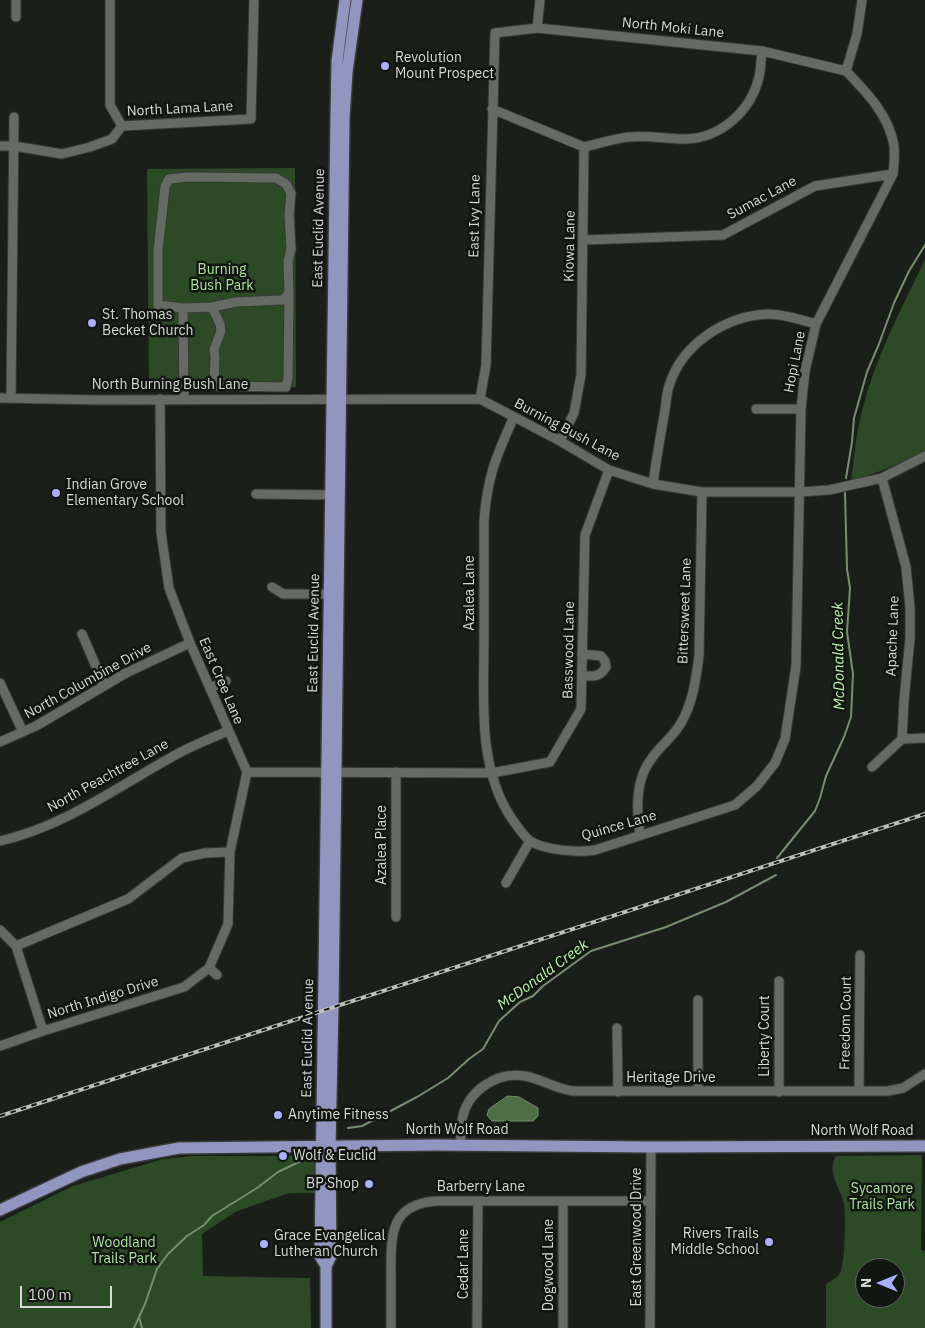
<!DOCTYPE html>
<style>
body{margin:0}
#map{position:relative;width:925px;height:1328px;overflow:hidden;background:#1b1f1a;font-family:"IBM Plex Sans",sans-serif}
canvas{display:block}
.north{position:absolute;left:855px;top:1258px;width:50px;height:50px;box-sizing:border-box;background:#121611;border:1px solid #606460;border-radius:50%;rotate:270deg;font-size:14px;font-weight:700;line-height:20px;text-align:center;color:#d6d9d6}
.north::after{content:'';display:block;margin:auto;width:18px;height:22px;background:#aab0fc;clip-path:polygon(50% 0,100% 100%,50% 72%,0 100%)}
.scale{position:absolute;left:20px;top:1286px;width:92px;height:22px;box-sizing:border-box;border:2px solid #d6d9d6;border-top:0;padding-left:6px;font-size:15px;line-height:18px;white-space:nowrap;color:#d6d9d6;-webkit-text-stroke:4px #121611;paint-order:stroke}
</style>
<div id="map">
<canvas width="925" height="1328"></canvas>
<div class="north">N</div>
<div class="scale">100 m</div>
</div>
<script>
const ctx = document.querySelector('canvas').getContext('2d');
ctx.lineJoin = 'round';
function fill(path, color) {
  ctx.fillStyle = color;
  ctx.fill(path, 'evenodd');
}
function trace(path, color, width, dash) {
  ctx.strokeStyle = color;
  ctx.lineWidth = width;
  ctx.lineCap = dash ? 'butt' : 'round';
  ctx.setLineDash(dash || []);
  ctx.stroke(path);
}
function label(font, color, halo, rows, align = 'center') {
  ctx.font = font + ' "IBM Plex Sans",sans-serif';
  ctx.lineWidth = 5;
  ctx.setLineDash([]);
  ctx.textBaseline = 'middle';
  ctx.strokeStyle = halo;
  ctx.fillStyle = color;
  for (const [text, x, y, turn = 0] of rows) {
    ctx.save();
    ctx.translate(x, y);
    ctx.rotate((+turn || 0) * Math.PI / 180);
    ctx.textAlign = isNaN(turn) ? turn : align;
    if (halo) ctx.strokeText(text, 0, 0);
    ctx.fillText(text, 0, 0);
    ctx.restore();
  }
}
const green = new Path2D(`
 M295,168L296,387L149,388L147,169Z
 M925,260V451L884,470L851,481C854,461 855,440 860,420C872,364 900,311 925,260Z
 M922,1155L921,1250L925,1251V1328H826V1285C830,1280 837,1279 840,1273C845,1265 846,1213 844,1204C841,1188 826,1173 836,1156ZM865,1268H895V1298H865Z
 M194,1156H315L314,1193H289L235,1212L202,1234L203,1276L310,1278L311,1328H0V1222L73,1186L163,1159Z`);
const water = new Path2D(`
 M508,1096L519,1097L538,1108V1116L533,1121H492L487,1115L489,1109Z`);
const stream = new Path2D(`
 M846,478L852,442L854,418L867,372L879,344L894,303L909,271L925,245
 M777,858L815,811L820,798L826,776L844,737L851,717L853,674L847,632L850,588L847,569L845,493
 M348,1128L362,1126L417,1097L448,1078L469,1059L483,1049L499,1021L520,1002L533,996L543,986L591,951L666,927L726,902L776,875
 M139,1317L142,1328
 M134,1328L145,1304L157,1269L168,1254L187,1236L204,1225L212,1216L257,1188L278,1172L303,1160`);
const minor = new Path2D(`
 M16,0V17
 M110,0V105L122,126
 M537,28L540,0
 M492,109L584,147
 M0,146H14L62,154L90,147L112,139L122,126L251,119L254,0
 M584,147C598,144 613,139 628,137C648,135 667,139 686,139C721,138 751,111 759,77C761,69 761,59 762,51
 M584,240L723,235L815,186L893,174
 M212,307L220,324L221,331L214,350L215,357L214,386L286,387L288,378L289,294
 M183,308L212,307L236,302L282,300L289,294L288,261L291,249L289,214L291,193L286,184L276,178L188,177L169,179L165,187L158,251V305L183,308L184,399
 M0,398L100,400L480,399L560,441L609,470L653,484L702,492H800L829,490L882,478L925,456
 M11,398L14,117
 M480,399L486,365L495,33L537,28L762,51L846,71
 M756,409H801
 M514,417C496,456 487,478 484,521C484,561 484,600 484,639C484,698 477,768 512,819C517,826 522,834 529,840C542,850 579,853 595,850L735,805L757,786L775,763L785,739L796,666L801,409L805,371L816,324L893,174C894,165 895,155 894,146C889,115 867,93 846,71L857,34L862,0
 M560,441L574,413L581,375L584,147
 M882,478L906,567L910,607V638L904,700L902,739
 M653,484C656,461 660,438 664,416C666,406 666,395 669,386C682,344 725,316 768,314C784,314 801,320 816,324
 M256,494L336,495
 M272,587L283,594H335
 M82,634L104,685
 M582,676C593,676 599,678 606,667L605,661L601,656L582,654
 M0,683L23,732
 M210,688L226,681
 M0,742L36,726L126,673L190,643
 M872,767L902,739L925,738
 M247,772L492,773L550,762L581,709L585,535L609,470
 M396,772V917
 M640,835C636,809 635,779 652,758C661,745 673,737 681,723C693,703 696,678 699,656L702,492
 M0,841C66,826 120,785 179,753C194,745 211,738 228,731
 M506,883L530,841
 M0,930L16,946L43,1031
 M16,946L128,899L182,858L205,853L230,852
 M209,968L217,975
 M698,1000V1091
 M617,1028L618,1092
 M0,1046L43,1031L184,987L209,968L228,924L230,852L247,772L190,643L169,588L161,532L160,399
 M859,1091L860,955
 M779,1092V981
 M461,1145C461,1137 460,1129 462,1121C466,1092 496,1071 525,1076C542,1079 556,1089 573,1091H888L903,1088L925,1074
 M563,1201V1328
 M391,1328C391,1310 391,1292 391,1274C391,1236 389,1204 437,1201H650
 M477,1328L478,1201
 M650,1328L651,1147`);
const major = new Path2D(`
 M0,1210L81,1172L120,1159L179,1148L434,1145L651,1147L925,1146
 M326,1266L320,1256L336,117L337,61L345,0
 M326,1328V1266L331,1256L330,1146L333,1007L344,118L347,72L357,0`);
const rail = new Path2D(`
 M0,1116L925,814`);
const markers = [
 [385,66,5,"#aab0fc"],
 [92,323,5,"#aab0fc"],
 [56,493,5,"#aab0fc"],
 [278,1115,5,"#aab0fc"],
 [283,1156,5,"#aab0fc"],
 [369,1184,5,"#aab0fc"],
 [769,1242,5,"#aab0fc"],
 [264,1244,5,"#aab0fc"]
];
const streetNames = [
 ["North Moki Lane",673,28,6],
 ["North Lama Lane",180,109,-3],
 ["Sumac Lane",762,198,-28],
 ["East Ivy Lane",475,216,-89],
 ["East Euclid Avenue",319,228,-89],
 ["Kiowa Lane",570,246,-89],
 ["Hopi Lane",795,362,-79],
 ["North Burning Bush Lane",170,385],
 ["Burning Bush Lane",567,430,28],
 ["Azalea Lane",470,593,-90],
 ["Bittersweet Lane",685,611,-88],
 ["East Euclid Avenue",314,633,-89],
 ["Apache Lane",893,636,-88],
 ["Basswood Lane",569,650,-89],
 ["North Columbine Drive",88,681,-29],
 ["East Cree Lane",221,681,67],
 ["North Peachtree Lane",108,776,-29],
 ["Quince Lane",619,826,-16],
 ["Azalea Place",382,845,-90],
 ["North Indigo Drive",103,998,-17],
 ["Freedom Court",846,1023,-89],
 ["Liberty Court",765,1036,-90],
 ["East Euclid Avenue",308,1038,-89],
 ["Heritage Drive",671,1078],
 ["North Wolf Road",457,1130],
 ["North Wolf Road",862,1131],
 ["Barberry Lane",481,1187],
 ["East Greenwood Drive",637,1237,-90],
 ["Cedar Lane",464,1264,-90],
 ["Dogwood Lane",549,1265,-90]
];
const poiNames = [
 ["Revolution",395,58],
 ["Mount Prospect",395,74],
 ["St. Thomas",102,315],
 ["Becket Church",102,331],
 ["Indian Grove",66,485],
 ["Elementary School",66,501],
 ["Anytime Fitness",288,1115],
 ["Wolf & Euclid",293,1156],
 ["BP Shop",359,1184,"right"],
 ["Rivers Trails",759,1234,"right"],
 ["Middle School",759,1250,"right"],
 ["Grace Evangelical",274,1236],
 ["Lutheran Church",274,1252]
];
const parkNames = [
 ["Burning",222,270],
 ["Bush Park",222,286],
 ["Sycamore",882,1189],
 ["Trails Park",882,1205],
 ["Woodland",124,1243],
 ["Trails Park",124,1259]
];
const waterNames = [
 ["McDonald Creek",839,656,-91],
 ["McDonald Creek",543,975,-36]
];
fill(green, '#2d4a26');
fill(water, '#4e6e45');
trace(water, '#778e70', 1);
trace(stream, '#778e70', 2);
trace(minor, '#383b37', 11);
trace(major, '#383b37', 14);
trace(minor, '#656b64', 9);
trace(major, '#9096bf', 11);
trace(rail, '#bcbfbc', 4);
trace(rail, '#121611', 2, [5.5]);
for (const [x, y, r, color] of markers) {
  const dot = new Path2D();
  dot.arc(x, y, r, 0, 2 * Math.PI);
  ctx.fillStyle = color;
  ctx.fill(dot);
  trace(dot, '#121611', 2);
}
label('14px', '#d6d9d6', '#121611', streetNames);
label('14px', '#d6d9d6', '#121611', poiNames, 'left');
label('14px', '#aee2a1', '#121611', parkNames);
label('italic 15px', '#bef3b1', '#121611', waterNames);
</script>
